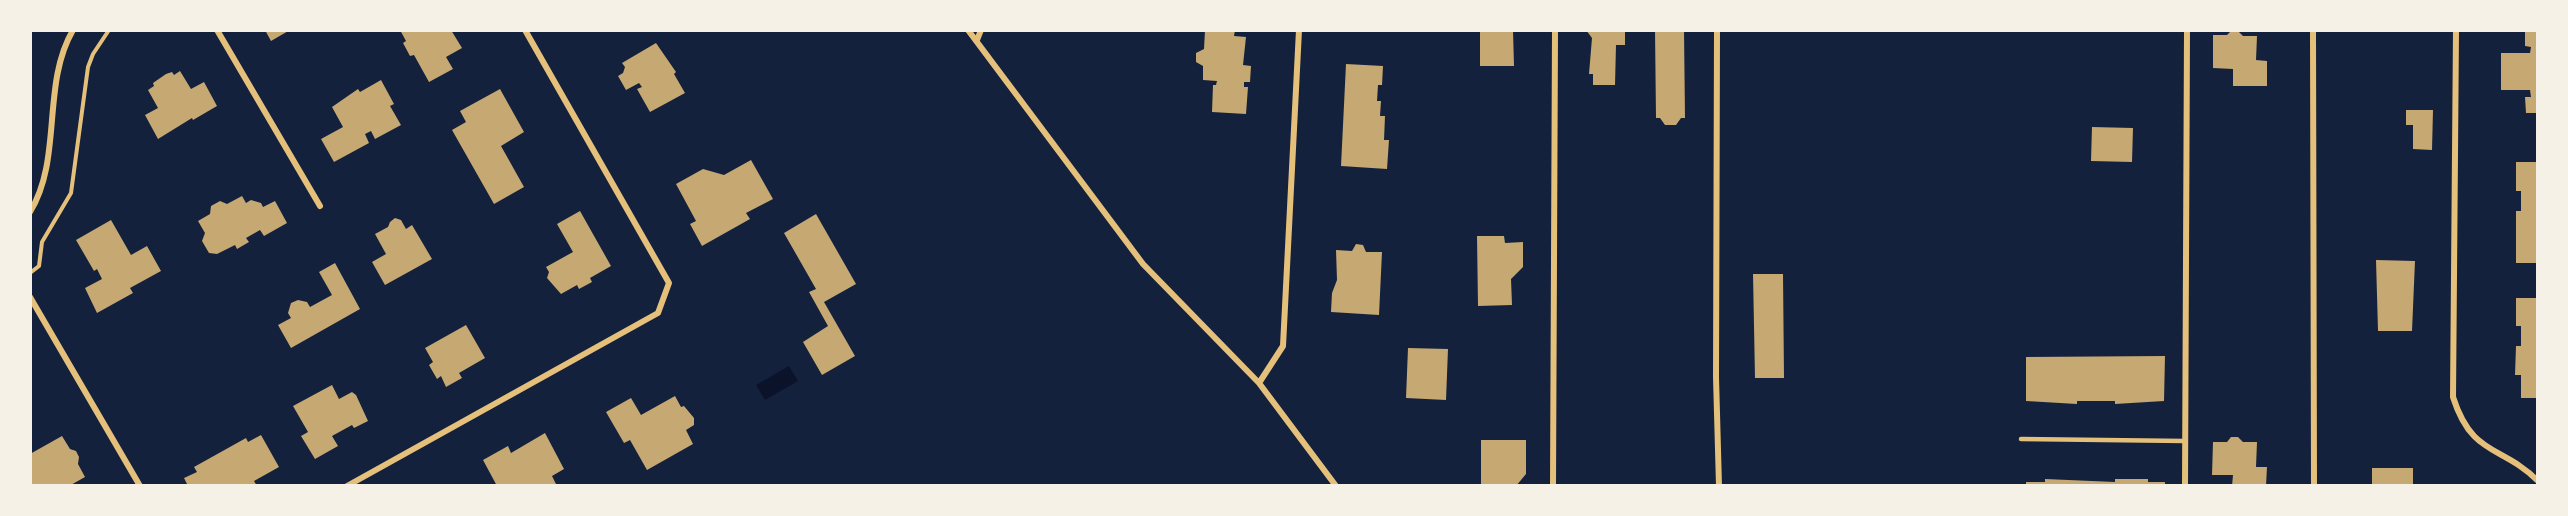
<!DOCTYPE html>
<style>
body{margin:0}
#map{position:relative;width:2568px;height:516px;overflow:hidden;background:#14213d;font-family:"Times New Roman",serif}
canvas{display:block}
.frame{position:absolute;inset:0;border:32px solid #f6f1e7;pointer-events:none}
</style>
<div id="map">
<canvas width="2568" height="516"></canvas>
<div class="frame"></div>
</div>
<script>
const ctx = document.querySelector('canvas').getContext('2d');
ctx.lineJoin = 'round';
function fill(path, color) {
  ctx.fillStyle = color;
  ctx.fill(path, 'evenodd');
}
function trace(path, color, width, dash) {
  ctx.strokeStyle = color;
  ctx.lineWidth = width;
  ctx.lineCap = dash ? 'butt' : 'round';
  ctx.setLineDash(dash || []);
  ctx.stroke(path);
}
const water = new Path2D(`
 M789,366L798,381L765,400L756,385Z`);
const building = new Path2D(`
 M265,30H290L271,41Z
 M400,30H451L462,48L446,57L453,69L429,82L414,55L410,56L403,43L406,41Z
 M1205,30H1235L1234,36L1246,37L1243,65L1251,66L1250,82H1244V87H1248L1246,114L1212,112L1213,85H1216L1217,81L1203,80V66L1196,62V53L1204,49Z
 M1480,30H1513L1514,66H1480Z
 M1586,30H1625V45H1616L1615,85H1593V74H1589L1592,38Z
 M1655,30H1684L1685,118H1681L1676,125H1665L1660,118H1656Z
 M2525,30H2538V113H2526L2525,97H2531L2530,90H2501V53H2530L2531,47L2525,46Z
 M2231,31H2238L2243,36H2257L2256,60L2267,61V86H2233V69L2213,68V35H2227Z
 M656,43L676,72L674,74L685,93L650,112L637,89L642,87L639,83L626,90L618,76L623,73L625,67L622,63Z
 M1346,64L1383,66L1382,85H1378L1377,101H1381L1380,116H1385L1384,140H1389L1387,169L1341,166Z
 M180,71L191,89L204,82L217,106L193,120L192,118L158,139L145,115L158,108L148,90L154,86L153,83L166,74L172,72L174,75Z
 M381,80L394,104L390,106L401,125L375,139L371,131L365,134L369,143L334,162L321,139L343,127L332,107L358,89L360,92Z
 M500,89L524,132L501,146L524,187L494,204L452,130L466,122L460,111Z
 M2406,110H2433L2432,150L2413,149V125H2406Z
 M2092,127L2133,128L2132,162L2091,161Z
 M751,160L773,199L746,213L750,219L702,246L690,224L696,221L676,184L703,169L724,175Z
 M2516,162H2538V263H2516V211H2521V191H2516Z
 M242,196L246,203L251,200L261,203L263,207L275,201L287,223L264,236L260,230L246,238L249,242L237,249L235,245L217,254L209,253L202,241L205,233L198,221L210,214L211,206L220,201L227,204Z
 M580,211L611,266L590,278L592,282L579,289L577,285L561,294L547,278L549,272L546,267L573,252L557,224Z
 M816,214L856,284L824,302L855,356L822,375L803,342L828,326L809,292L816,289L784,233Z
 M395,218L401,220L406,229L412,225L432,259L385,285L372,262L386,254L375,234L388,227L390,222Z
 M111,220L131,255L147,246L161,271L130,288L133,293L97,313L85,288L102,279L97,269L94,271L76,240Z
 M1477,236H1504L1505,243L1523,242V267L1511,279L1512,305L1478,306Z
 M1356,244L1363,245L1366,252H1382L1379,315L1331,312L1332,293L1337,280L1336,250L1352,251Z
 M2376,260L2415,261L2412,331H2378Z
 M335,263L360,309L291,348L278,325L291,318L288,313L291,303L298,300L307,302L310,307L332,295L319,272Z
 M1753,274H1783L1784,378H1755Z
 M2516,298H2538V398H2521V375H2515L2516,346H2521V326H2516Z
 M466,325L485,358L459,373L462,378L446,387L441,376L437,379L429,365L433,362L425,348Z
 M1408,348L1448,349L1446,400L1406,398Z
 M2165,356L2164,401L2115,404V401H2077V404L2026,401V357Z
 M332,385L339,399L352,392L356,395L368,421L354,428L352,425L332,436L338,446L315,459L301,436L308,432L293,406Z
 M675,396L681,407L684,406L694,418V425L686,430L693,444L647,470L630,440L624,443L606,412L631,398L641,415Z
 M545,433L564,469L552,476L557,486H497L483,460L508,446L511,453Z
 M261,435L279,467L254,481L257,486H188L184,478L197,472L194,467L246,438L248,442Z
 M62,436L70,449L76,451L79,457L78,464L85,477L69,486H30V454Z
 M2231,437H2238L2243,442H2257L2256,467H2267L2266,486H2232L2233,475H2212L2213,442H2227Z
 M1481,440H1526V474L1516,486H1481Z
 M2372,468H2413V486H2372Z
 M2045,479L2115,482V479H2148V482H2165V486H2026V482H2045Z`);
const path = new Path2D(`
 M30,273L39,266L42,242L71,193L88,67L93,54L109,30`);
const service = new Path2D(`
 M2021,439L2185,441`);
const minor = new Path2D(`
 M217,30L320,206
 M968,30L1143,264L1259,383L1336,486
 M1717,30L1716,377L1719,486
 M2313,30L2314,486
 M2456,30L2453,397C2472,457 2502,445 2538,481
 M977,40L981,30
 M30,212C63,158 41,85 73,30
 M30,297L140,486
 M1259,383L1283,346L1299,30
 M347,486L658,313L669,283L525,30
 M1553,486L1555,30
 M2185,486L2187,30`);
fill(water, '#0b132b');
fill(building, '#c6a872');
trace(path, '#e5c07b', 4);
trace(service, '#e5c07b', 4.5);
trace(minor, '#e5c07b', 6);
</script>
